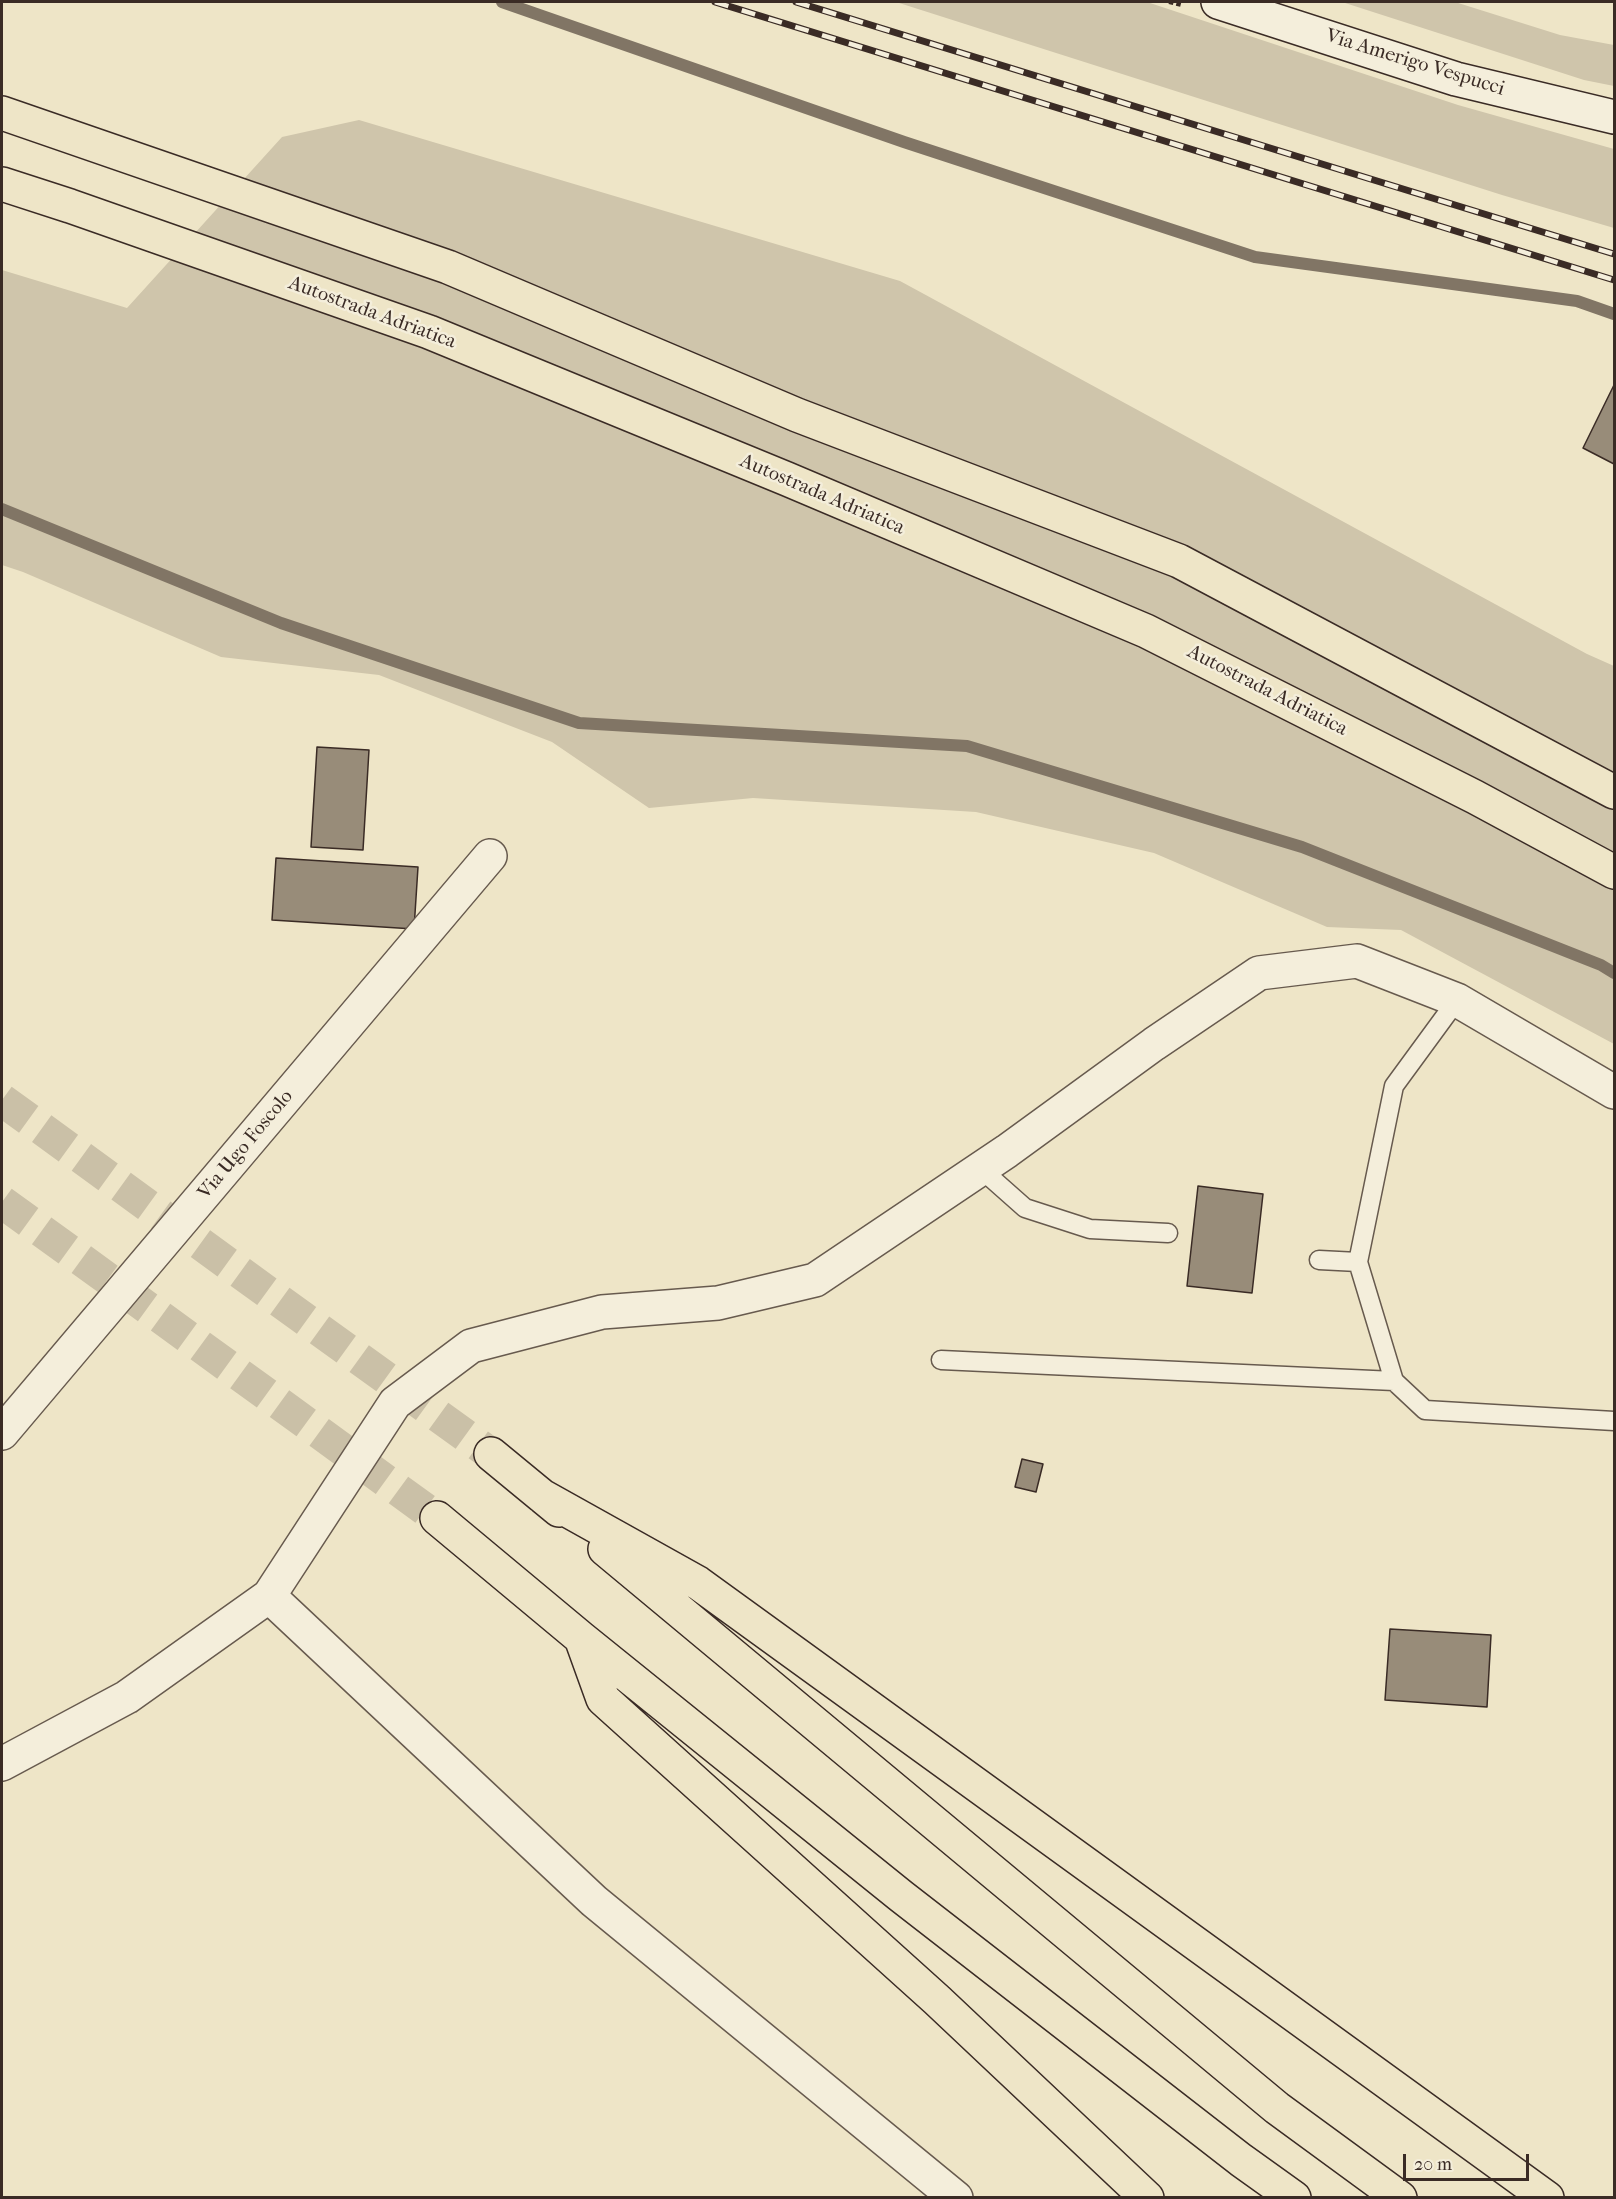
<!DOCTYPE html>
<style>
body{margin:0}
#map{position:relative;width:1616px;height:2199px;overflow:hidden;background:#eee5c7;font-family:"IM FELL French Canon",serif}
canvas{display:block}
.frame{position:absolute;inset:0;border:3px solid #3a2b25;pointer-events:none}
.scale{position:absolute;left:1403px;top:2154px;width:126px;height:27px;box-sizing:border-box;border:3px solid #3a2b25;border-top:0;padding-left:8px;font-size:18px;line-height:21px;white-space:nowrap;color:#3a2b25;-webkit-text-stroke:4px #f4eedb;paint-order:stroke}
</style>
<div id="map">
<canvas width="1616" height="2199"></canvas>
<div class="frame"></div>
<div class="scale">20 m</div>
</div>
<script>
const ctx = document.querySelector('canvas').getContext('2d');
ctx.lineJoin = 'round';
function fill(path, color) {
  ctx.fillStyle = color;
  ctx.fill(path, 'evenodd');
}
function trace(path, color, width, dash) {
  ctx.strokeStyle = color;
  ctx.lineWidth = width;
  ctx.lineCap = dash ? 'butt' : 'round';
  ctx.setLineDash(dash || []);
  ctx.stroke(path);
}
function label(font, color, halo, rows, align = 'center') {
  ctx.font = font + ' "IM FELL French Canon",serif';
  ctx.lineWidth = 5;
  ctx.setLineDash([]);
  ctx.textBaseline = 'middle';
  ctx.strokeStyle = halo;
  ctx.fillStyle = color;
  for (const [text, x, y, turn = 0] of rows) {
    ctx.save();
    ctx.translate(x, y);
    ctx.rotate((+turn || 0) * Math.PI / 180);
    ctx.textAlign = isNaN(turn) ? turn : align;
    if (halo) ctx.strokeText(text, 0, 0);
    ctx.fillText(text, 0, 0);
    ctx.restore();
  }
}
const green = new Path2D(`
 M896,2H1147L1458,105L1614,149V228L1502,195Z
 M1342,2H1455L1560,35L1614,45V86L1584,80Z
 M359,120L900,281L1587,654L1614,666V1044L1401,930L1327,927L1154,853L976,812L753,798L649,808L552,742L379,675L221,657L23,572L2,565V270L127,308L282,137Z`);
const stream = new Path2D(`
 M502,2L904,142L1255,257L1577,301L1614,314
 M2,509L281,623L579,723L967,746L1302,847L1601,965L1614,973`);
const building = new Path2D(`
 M1614,385V464L1583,448Z
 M317,747L369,750L363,850L311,847Z
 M276,858L418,867L414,929L272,920Z
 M1198,1186L1263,1194L1252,1293L1187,1286Z
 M1022,1459L1043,1464L1036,1492L1015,1487Z
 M1390,1629L1491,1635L1487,1707L1385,1700Z`);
const trunkTunnel = new Path2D(`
 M2,1100L491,1454
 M2,1202L437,1518`);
const path = new Path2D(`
 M1169,2L1181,5`);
const service = new Path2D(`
 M981,1169L1025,1208L1090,1229L1168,1233
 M1319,1260L1358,1262L1394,1086L1457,1000
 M1358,1262L1394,1381
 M941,1360L1394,1381L1425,1410L1614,1421`);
const minor = new Path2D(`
 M2,1433L490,856
 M269,1596L594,1901L956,2198
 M2,1764L127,1697L269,1596L395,1403L471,1346L602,1312L718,1303L815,1280L1007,1151L1154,1044L1259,973L1357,961L1457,1000L1614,1092`);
const secondary = new Path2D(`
 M1218,2L1456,79L1614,117`);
const trunk = new Path2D(`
 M491,1454L559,1510
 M542,1496L698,1583L1547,2198
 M437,1518L581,1638L901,1896L1241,2160L1294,2198
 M605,1549L1277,2108L1400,2198
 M581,1638L603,1699L937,2000L1147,2198`);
const motorway = new Path2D(`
 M2,113L448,267L797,415L1179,561L1614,792
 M2,184L70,206L429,332L787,479L1146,631L1475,797L1614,872`);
const rail = new Path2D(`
 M715,2L1614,280
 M796,2L1614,254`);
const streetNames = [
 ["Via Amerigo Vespucci",1415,63,17],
 ["Autostrada Adriatica",372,313,20],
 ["Autostrada Adriatica",822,495,23],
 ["Autostrada Adriatica",1267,691,27],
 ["Via Ugo Foscolo",246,1145,-50]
];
fill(green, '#cfc5ab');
trace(stream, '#817565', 12);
fill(building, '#988c79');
trace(building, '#3a2b25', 1.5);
trace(trunkTunnel, '#cac0a7', 33, [33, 16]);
trace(service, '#675a4e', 21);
trace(minor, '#675a4e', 36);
trace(secondary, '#3a2b25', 36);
trace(trunk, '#3a2b25', 36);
trace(motorway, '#3a2b25', 36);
trace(path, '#3a2b25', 4, [4.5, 3]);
trace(service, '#f4eedb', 18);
trace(minor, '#f4eedb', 33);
trace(secondary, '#f4eedb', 33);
trace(trunk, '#eee5c7', 33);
trace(motorway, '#eee5c7', 33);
trace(rail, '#3a2b25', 7);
trace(rail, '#f4eedb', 4.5, [14]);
label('20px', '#3a2b25', '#f4eedb', streetNames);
</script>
